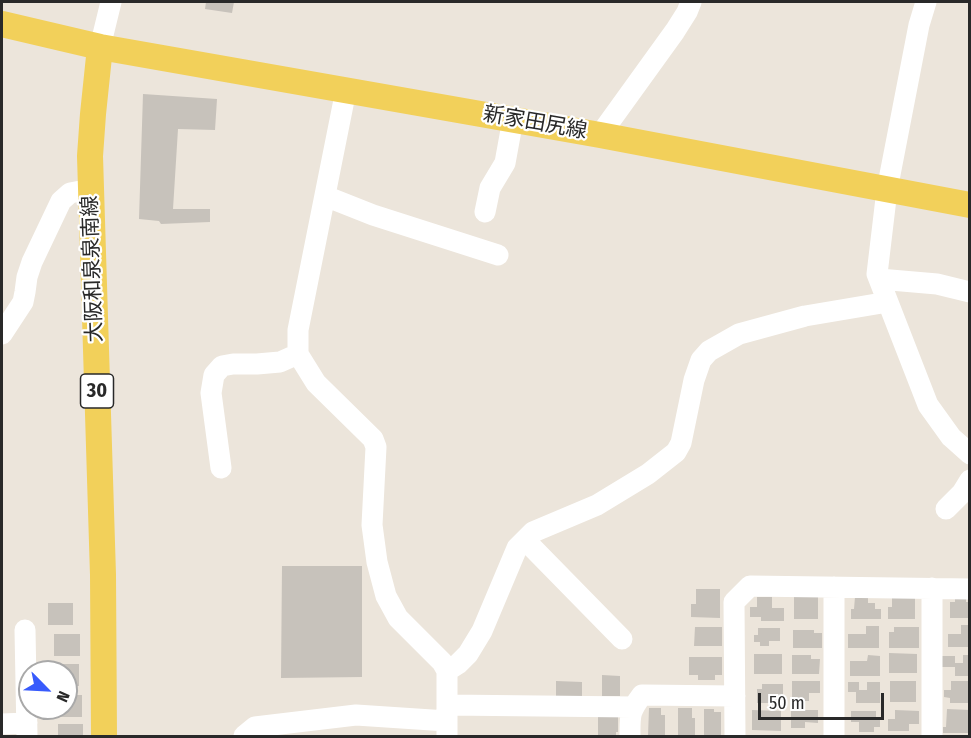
<!DOCTYPE html>
<meta charset="utf-8">
<style>
body{margin:0}
#map{position:relative;width:971px;height:738px;overflow:hidden;background:#ece5db;font-family:"Fira Sans Condensed",sans-serif}
canvas{display:block}
.frame{position:absolute;inset:0;border:3px solid #292929;pointer-events:none}
.north{position:absolute;left:18px;top:660px;width:60px;height:60px;box-sizing:border-box;background:#fff;border:2px solid #a9a9a9;border-radius:50%;rotate:114deg;font-size:16px;font-weight:700;line-height:24px;text-align:center;color:#292929}
.north::after{content:'';display:block;margin:auto;width:21px;height:27px;background:#385bfc;clip-path:polygon(50% 0,100% 100%,50% 72%,0 100%)}
.scale{position:absolute;left:758px;top:693px;width:126px;height:27px;box-sizing:border-box;border:3px solid #292929;border-top:0;padding-left:8px;font-size:18px;line-height:21px;white-space:nowrap;color:#292929;-webkit-text-stroke:4px #fff;paint-order:stroke}
</style>
<div id="map">
<canvas width="971" height="738"></canvas>
<div class="frame"></div>
<div class="north">N</div>
<div class="scale">50 m</div>
</div>
<script>
const ctx = document.querySelector('canvas').getContext('2d');
ctx.lineJoin = 'round';
function fill(path, color) {
  ctx.fillStyle = color;
  ctx.fill(path, 'evenodd');
}
function trace(path, color, width, dash) {
  ctx.strokeStyle = color;
  ctx.lineWidth = width;
  ctx.lineCap = dash ? 'butt' : 'round';
  ctx.setLineDash(dash || []);
  ctx.stroke(path);
}
function label(font, color, halo, rows, align = 'center') {
  ctx.font = font + ' "Fira Sans Condensed","Noto Sans JP",sans-serif';
  ctx.lineWidth = 4.5;
  ctx.setLineDash([]);
  ctx.textBaseline = 'middle';
  ctx.strokeStyle = halo;
  ctx.fillStyle = color;
  for (const [text, x, y, turn = 0] of rows) {
    ctx.save();
    ctx.translate(x, y);
    ctx.rotate((+turn || 0) * Math.PI / 180);
    ctx.textAlign = isNaN(turn) ? turn : align;
    if (halo) ctx.strokeText(text, 0, 0);
    ctx.fillText(text, 0, 0);
    ctx.restore();
  }
}
const building = new Path2D(`
 M206,2H234L232,13L205,9Z
 M143,94L217,99L215,130L178,129L173,209H210V222L161,224L159,221L139,219Z
 M282,566H362V677L281,678Z
 M696,589H720V618L691,617V604H696Z
 M794,595H818V619H794Z
 M757,597H772V608H784V621H761V617H750V607H757Z
 M855,597H868V603H875V609H881V619H851V609H854Z
 M892,598H915V619H888V607H892Z
 M955,599H966V602H970V618H950V602H955Z
 M48,603H73V625H48Z
 M961,625H970V647H948V634H961Z
 M866,626H879V648H848V634H866Z
 M695,627H722V646H694Z
 M894,627H919V648H889V632H894Z
 M758,628H780V641H769V646H760V642H754V635H758Z
 M793,630H814V633H822V648H793Z
 M54,634H80V656H54Z
 M889,653L917,654V673H889Z
 M754,654H782V674H754Z
 M792,655H811V659H820L819,674H792Z
 M868,655L880,656V676H850V661H867Z
 M963,655H970V676H955V667H942V656H955V663H963Z
 M689,657H722V675H715V680H698V675H689Z
 M54,664H79V686H66V672H54Z
 M602,675L620,676V696H602Z
 M556,681L582,682V698L556,697Z
 M792,681H820V693H809V701H792Z
 M890,681H916V702H890Z
 M951,681H970V703H950V698L944,697V690H951Z
 M848,682H859V690H867V682H880V703H856V692H848Z
 M762,684H783V703H757V689H762Z
 M66,695H82V717H56V708H66Z
 M649,708H661V715H665V736H648Z
 M678,708H692V718H695V736H678Z
 M704,709H714V712H721V736H704Z
 M947,709L970,710V733H943V727H946Z
 M752,710L781,711V731L752,730Z
 M791,710H818V723L805,722V728H791Z
 M895,710L919,711V724H909V731H888V719H895Z
 M851,711H876V720H880V727H874V732H859V722H851Z
 M598,714H618V732H616V736H598Z
 M58,724H83V736H58Z`);
const minor = new Path2D(`
 M926,2L919,25L887,190L877,274L928,405L951,437L970,454
 M100,47L111,2
 M346,90L298,330V354L316,383L373,439L376,447L372,525L377,562L386,596L398,618L442,662L447,671V736
 M600,135L675,31L687,12L691,2
 M325,196L373,215L498,255
 M485,212L490,188L505,163L513,119
 M879,279L937,284L970,292
 M2,334L23,302L25,292L27,277L32,262L61,201L70,193L91,189
 M221,468L211,393L214,375L222,366L233,364H257L280,362L298,354
 M946,509L962,493L970,480
 M525,540L622,639
 M932,588V736
 M25,630L27,736
 M447,671L458,664L468,654L482,631L517,548L533,532L597,505L648,474L676,452L681,443L694,380L701,360L709,351L739,334L805,316L888,302
 M448,705L633,707
 M2,724L27,723
 M244,736L255,727L356,715L447,721
 M630,736C630,716 629,712 642,695L735,696
 M735,736L734,602L750,586L970,589
 M834,736V587`);
const major = new Path2D(`
 M2,24L100,47L600,135L970,205
 M100,47L93,114L90,156L103,575L104,736`);
const shields = [
 [97,391,33]
];
const shieldNames = [
 ["30",97,391]
];
const streetNames = [
 ["新家田尻線",535,123,10],
 ["大阪和泉泉南線",93,269,-92]
];
fill(building, '#c7c2bb');
trace(minor, '#fff', 21);
trace(major, '#f2d05a', 26);
for (const [x, y, w] of shields) {
  const box = new Path2D();
  box.roundRect(x - w / 2, y - 17, w, 34, 4.5);
  ctx.fillStyle = '#fff';
  ctx.fill(box);
  trace(box, '#292929', 1.5);
}
label('bold 20px', '#292929', null, shieldNames);
label('21px', '#292929', '#fff', streetNames);
</script>
